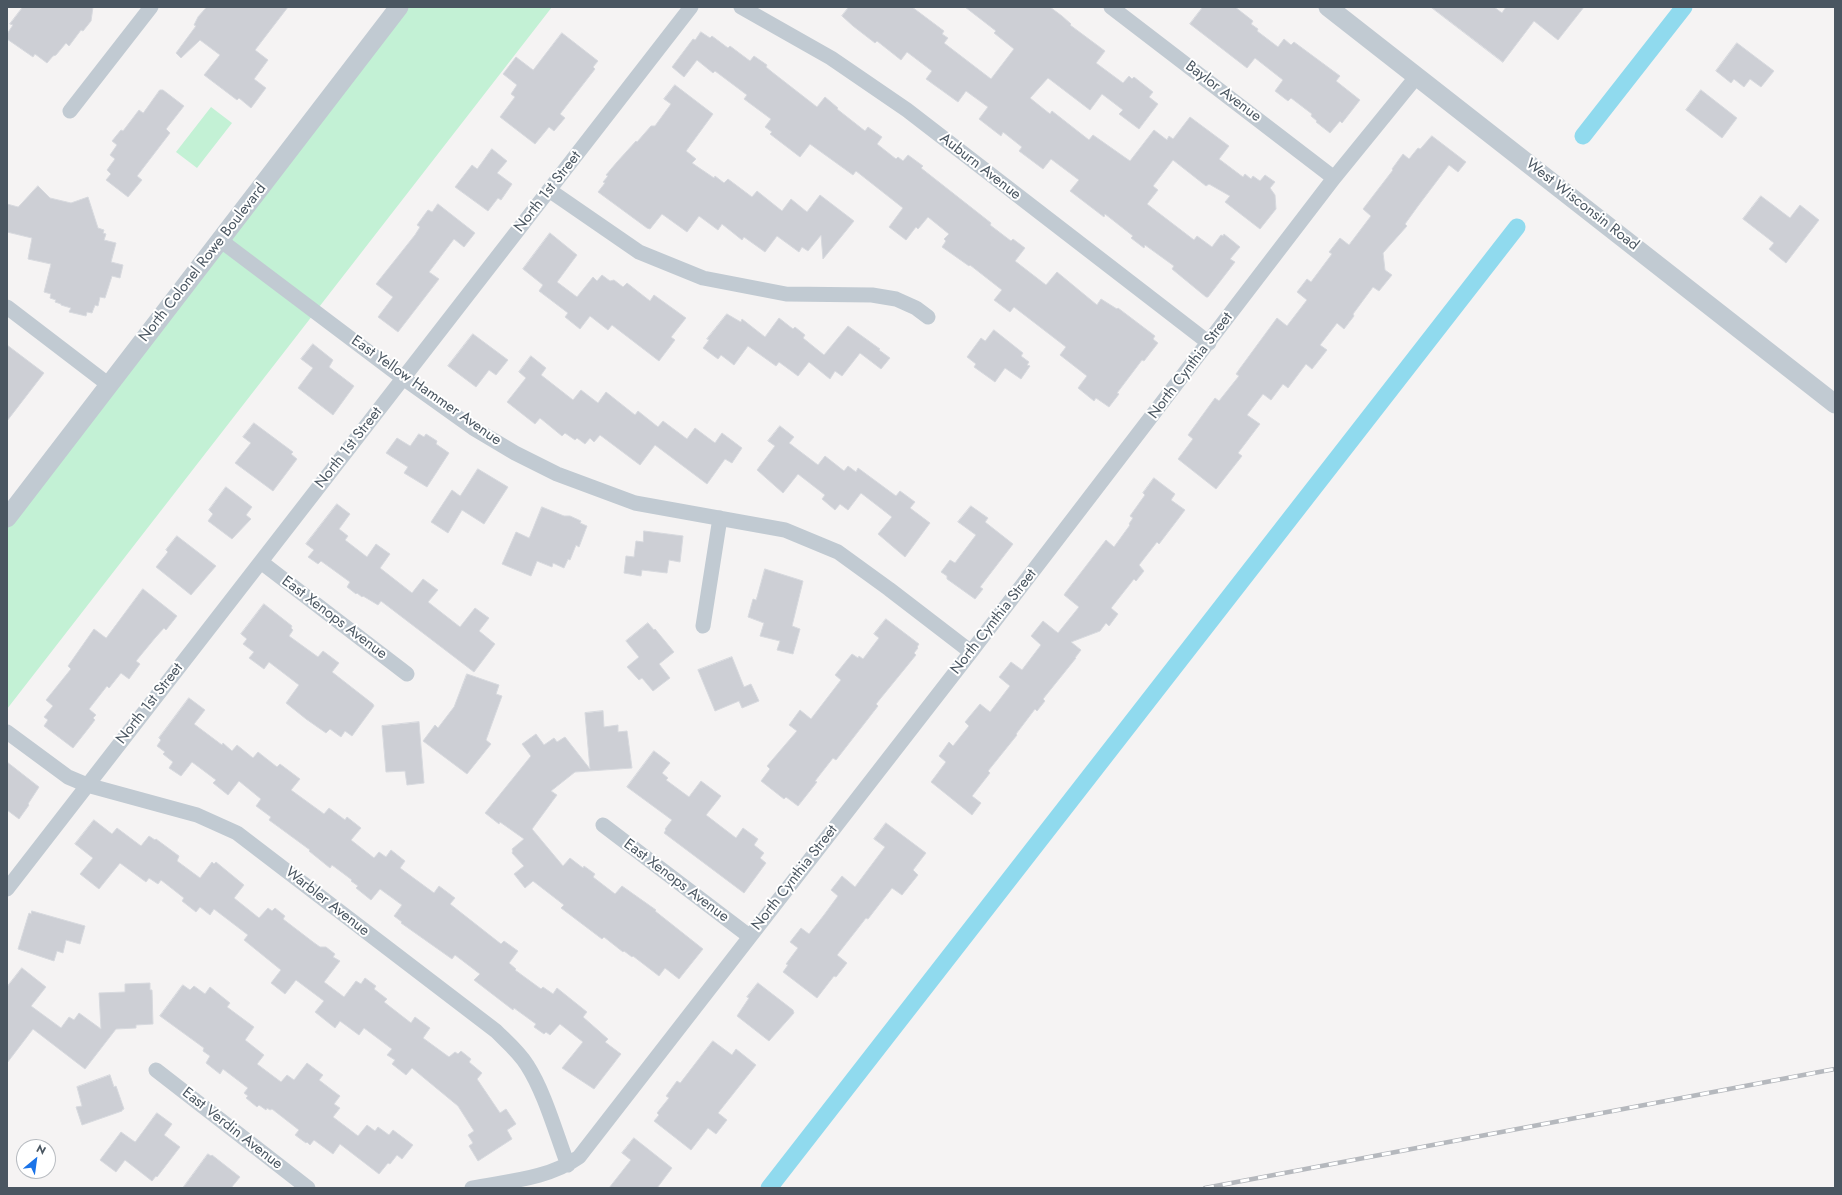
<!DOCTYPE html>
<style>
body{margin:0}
#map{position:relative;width:1842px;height:1195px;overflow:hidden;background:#f5f3f3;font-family:Jost,sans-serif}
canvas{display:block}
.frame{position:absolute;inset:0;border:8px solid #4a5661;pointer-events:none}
.north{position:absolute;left:16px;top:1139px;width:40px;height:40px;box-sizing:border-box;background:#fff;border:1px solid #b7bbc0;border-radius:50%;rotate:29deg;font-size:11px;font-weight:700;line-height:16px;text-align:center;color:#4a5661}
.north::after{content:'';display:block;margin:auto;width:14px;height:18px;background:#1a73e8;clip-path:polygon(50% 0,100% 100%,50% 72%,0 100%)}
</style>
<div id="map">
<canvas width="1842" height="1195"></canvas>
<div class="frame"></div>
<div class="north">N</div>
</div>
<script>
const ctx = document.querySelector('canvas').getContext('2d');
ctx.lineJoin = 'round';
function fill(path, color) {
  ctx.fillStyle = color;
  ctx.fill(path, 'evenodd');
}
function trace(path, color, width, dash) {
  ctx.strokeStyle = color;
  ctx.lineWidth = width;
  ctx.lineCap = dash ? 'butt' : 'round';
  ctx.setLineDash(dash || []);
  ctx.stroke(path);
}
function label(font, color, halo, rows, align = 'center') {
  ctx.font = font + ' Jost,sans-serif';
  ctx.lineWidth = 4;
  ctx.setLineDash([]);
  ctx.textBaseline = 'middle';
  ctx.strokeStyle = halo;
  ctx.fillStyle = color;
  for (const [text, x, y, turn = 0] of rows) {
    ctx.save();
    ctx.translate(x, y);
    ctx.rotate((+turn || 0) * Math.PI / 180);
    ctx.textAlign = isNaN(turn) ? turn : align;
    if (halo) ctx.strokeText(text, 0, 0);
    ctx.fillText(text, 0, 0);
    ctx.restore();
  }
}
const green = new Path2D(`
 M408,7H552L7,709V523Z
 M211,107L232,123L197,168L176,152Z`);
const canal = new Path2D(`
 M1583,136L1684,7
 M769,1188L1517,227`);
const building = new Path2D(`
 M23,7H93L91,21L83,31L81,30L69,46L66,43L56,55L53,56L47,63L35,54L33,57L7,39V34L13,25L10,24Z
 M207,7H288L255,50L268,60L254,79L266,88L251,108L239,98L237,100L204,75L220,55L200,40L181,58L176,53L196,26L194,25L198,17Z
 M849,7H912L944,31L942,34L948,38L944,43L991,79L1014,49L994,33L996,31L965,7H1050L1062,16L1071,24L1070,25L1105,51L1096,63L1123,83L1129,76L1132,79L1134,77L1153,92L1149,97L1158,104L1139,129L1119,114L1123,110L1102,94L1090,110L1048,78L1030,98L1050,114L1052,111L1089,140L1093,135L1130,161L1154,130L1167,140L1169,136L1173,139L1190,117L1229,146L1219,159L1243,177L1245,174L1251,179L1253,176L1260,181L1265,175L1275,182L1270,188L1275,195L1276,209L1260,229L1225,202L1230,196L1209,184L1206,186L1173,160L1153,186L1158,190L1147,204L1194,240L1197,236L1212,247L1221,235L1223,236L1224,234L1240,247L1230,259L1235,262L1208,297H1206L1172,269L1174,266L1145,245L1144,248L1131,238L1133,236L1105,214L1104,217L1070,191L1079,180L1051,159L1043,169L1019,151L1022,147L1003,132L1001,136L979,119L988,107L966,91L958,102L926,79L932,71L907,52L901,60L877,41L875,43L853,26L842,16Z
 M1203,7H1235L1253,21L1251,24L1258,29L1257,31L1278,47L1284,39L1291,45L1294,42L1340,76L1336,81L1360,100L1342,123L1340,121L1330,133L1316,122L1317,121L1311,116L1312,114L1291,98L1288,101L1275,91L1283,80L1255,58L1247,68L1190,24Z
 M1431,7H1494L1502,13L1506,7H1584L1558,40L1534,21L1503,62Z
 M701,32L710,38L712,36L728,48L730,46L750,61L754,56L767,65L766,67L772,72L817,107L825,97L838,108L837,109L865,131L868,127L882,137L877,144L896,159L898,157L903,161L908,155L923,166L921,168L991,223L990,225L1011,241L1013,239L1025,248L1015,261L1046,285L1057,272L1097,305L1101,299L1117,309L1118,308L1155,336L1153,339L1158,343L1144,361L1142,360L1117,393L1119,394L1109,407L1096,398L1094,401L1078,388L1087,376L1060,355L1066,347L1014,307L1010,312L994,300L1002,290L970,265L969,266L942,247L946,241L944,239L949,234L928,217L918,229L916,227L906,240L889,227L903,208L856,171L853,175L810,144L800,157L770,134L772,132L765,127L771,119L744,99L747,95L715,71L713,73L697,60L684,77L672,67L693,39L695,40Z
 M562,33L598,61L593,67L595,69L560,114L565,118L554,131L549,127L535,144L500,117L515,97L511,94L517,85L503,74L516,57L533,70Z
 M1737,43L1774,71L1761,87L1750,79L1744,87L1734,79L1731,83L1716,71Z
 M675,85L713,114L686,151L696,159L692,163L714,178L715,176L724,183L728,179L752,197L757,191L782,211L791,199L807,212L820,195L854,221L823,259L821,235L808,251L802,247L799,252L777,236L765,252L744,237L742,240L722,224L718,230L699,216L687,232L662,214L650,229L647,228L598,192L605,183L603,182L608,176L606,175L617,162L636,141L637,142L651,126H655L671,104L664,99Z
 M160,90H163L184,106L166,129L170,133L137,176L142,180L128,197L106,180L111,174L107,170L115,159L110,155L117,145L112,141L121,130L123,131L139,110L143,113Z
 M1701,90L1737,118L1722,138L1686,110Z
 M1432,136L1466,162L1458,172L1449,165L1418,206L1405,224L1407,226L1383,253L1385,270L1392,275L1379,291L1373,287L1353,314L1354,316L1344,329L1337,323L1320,345L1327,350L1312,369L1306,364L1288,388L1283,384L1271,400L1263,394L1247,415L1260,424L1238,453L1242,456L1216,489L1178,459L1193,439L1188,435L1215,398L1219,401L1239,376L1236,374L1241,367L1277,318L1287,326L1307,300L1297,292L1307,279L1311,282L1332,254L1329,252L1340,238L1349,245L1371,216L1363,209L1393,170L1392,169L1403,154L1409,159L1418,148L1420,149Z
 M492,149L507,161L497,173L512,184L501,200L498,198L488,211L455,187L472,165L477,169Z
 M38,186L50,198L71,203L88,197L98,228L104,230L103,233L106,234L104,240L116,243L111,262L123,265L120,278L112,276L105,298L100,297L98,306L95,305L92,313L87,312L86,316L69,312L71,308L61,305V304L55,302L56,300L50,298L51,294L44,292L51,264L28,259L32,238L7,232V204L18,207Z
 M1761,196L1790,218L1800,205L1819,220L1786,263L1769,249L1774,243L1743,219Z
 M438,204L475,233L464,247L454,239L429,272L439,279L398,332L378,317L393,297L376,284L415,235L420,227L417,225L428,210L432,212Z
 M550,233L577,255L557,282L577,297L593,277L597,281L602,275L610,281L614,280L623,287L627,283L650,301L654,295L686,318L671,337L675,340L659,361L612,325L608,330L590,316L580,329L565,317L568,313L539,291L543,285L523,269Z
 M727,314L739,321L741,322L742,319L765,337L779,318L793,329L795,327L805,335L803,338L824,355L848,326L880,349L879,350L890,358L881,369L860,353L842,376L835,371L830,379L809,362L798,376L779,362L776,366L748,346L734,365L721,355L718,359L703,348L709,340L707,339Z
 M994,330L1023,353L1021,356L1029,362L1027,365L1030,366L1021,379L1005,368L995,382L974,367L976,364L967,357L981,338L985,341Z
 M473,334L508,360L496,375L489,370L476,387L448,366Z
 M313,344L333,360L329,367L354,386L333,415L298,388L313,368L301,359Z
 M7,345L44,373L7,421Z
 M531,356L546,368L541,375L573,400L581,390L598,403L606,392L635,415L638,411L658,427L663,421L687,439L695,428L715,443L722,433L742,448L732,463L725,459L707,484L655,445L640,465L600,435L594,442L590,438L585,444L577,438L575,440L565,433L562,436L540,418L535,424L507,402L526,378L519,372Z
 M254,423L293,452L291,454L297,459L273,491L235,463L251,443L243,437Z
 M780,426L794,437L789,443L818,465L825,456L844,471L848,466L856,472L858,468L896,496L900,491L915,502L910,508L930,523L905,557L878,534L892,517L861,493L848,510L840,504L835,510L822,499L825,495L798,474L783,493L757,470L775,446L768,441Z
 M419,434L424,437L426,434L437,441L436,444L449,453L427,487L404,473L408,467L386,453L397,438L410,446Z
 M478,469L508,487L484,524L462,510L448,533L431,522L452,490L460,496Z
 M1154,478L1175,494L1171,500L1185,510L1159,544L1157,542L1139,565L1144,571L1136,581L1134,579L1111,608L1118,614L1109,626L1106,623L1100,631L1071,642L1081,650L1075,658H1076L1043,699L1045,701L1037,711L1035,709L1016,734L1017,735L988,771L990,773L972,796L981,803L972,815L931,782L946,762L939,756L949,742L953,746L969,726L965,722L980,704L990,712L1010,686L999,677L1011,662L1022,670L1041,645L1031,636L1043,621L1058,633L1079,607L1064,595L1066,592L1106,540L1114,547L1130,525L1129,524L1133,518L1130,516L1145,495L1143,493Z
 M226,487L252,507L246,515L251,519L232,539L208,521L213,514L209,510Z
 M337,504L350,514L339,529L348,536L345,540L367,557L376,544L390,554L380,568L412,593L423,579L438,590L428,602L460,627L475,608L489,618L479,631L495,644L474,672L381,601L378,605L363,596L362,597L357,593L356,594L347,587L350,582L321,561L318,564L308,557L314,550L306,544Z
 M971,506L988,518L985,522L1013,544L980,587L983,589L975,599L947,579V576L941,572L950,560L955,563L976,535L958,522Z
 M542,507L564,516H570L581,521L580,523L587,526L579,547L576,545L570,560L568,559L564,568L553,563L552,567L537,561L531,576L502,564L516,532L529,538Z
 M644,531L683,536L680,562L669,560L667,573L642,570L641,576L624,573L626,556L634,557L636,541L643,542Z
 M177,536L216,566L191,595L156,567L168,552L166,550Z
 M765,569L803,581L792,626L800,629L793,654L777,650L780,641L760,636L764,623L748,617L753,599L756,600Z
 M143,589L177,616L166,630L164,628L155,638L136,661L140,664L129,679L121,673L109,688L107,686L89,709L96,715L93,718L95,720L73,748L44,726L48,720L44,717L53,706L46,700L71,669L68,666L94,629L106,638Z
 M264,604L292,626L291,628L293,630L289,636L318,657L323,651L339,663L332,672L373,704L374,706L352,736L345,731L341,737L330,729L326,733L306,719L286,703L299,685L269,662L264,669L249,658L254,652L243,644L247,639L241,634Z
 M886,619L919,644L917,647L918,648L914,653L916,655L876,704L878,706L836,760L833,758L815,781L817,782L798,806L786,797L784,799L761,781L770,769L767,766L797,731L789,725L800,710L811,719L841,680L835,675L852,654L858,658L859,656L863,659L879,638L874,634Z
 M648,623L654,630L655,629L674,652L659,664L670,678L653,691L642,678L639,680L627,667L639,657L626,641Z
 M732,657L744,687L751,684L759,701L742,708L739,701L715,711L698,670Z
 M467,674L499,685L496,694L502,696L486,740L491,744L467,774L423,741L435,725L438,728L454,707Z
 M189,698L205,710L194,724L222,745L223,743L232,751L237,745L253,758L258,752L277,767L280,764L300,779L291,790L324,814L329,808L345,820L347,817L361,828L351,840L374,858L379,852L386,857L391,850L405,861L400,868L434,893L439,886L455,898L450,904L501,944L504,941L518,951L509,963L516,969L515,970L541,989L543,987L553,994L557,988L587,1012L583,1017L608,1039L605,1042L621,1054L594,1089L562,1068L583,1042L560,1024L550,1035L546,1032L544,1034L534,1027L536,1024L514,1008L513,1010L474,980L480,974L455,955L452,959L401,923L402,922L394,916L402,905L380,889L371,900L356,888L358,886L351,881L352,880L332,865L330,868L309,851L310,850L269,820L271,817L256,806L261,799L239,781L228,795L213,783L216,780L192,762L181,776L169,768L173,762L163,754L165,752L157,746L161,740L159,738Z
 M603,711L604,727L618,725V732L627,731L632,768L575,772L551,791L557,795L532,829L563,866L570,858L583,868L584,866L595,874L593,877L615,894L622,886L656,910L655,911L703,949L679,979L665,968L659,976L633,956L632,957L624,951L623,952L604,937L602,939L561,908L564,905L533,881L525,888L514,874L524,866L512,853L513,851L512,849L524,839L500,822L499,824L485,813L531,756L522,744L536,734L544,745L554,738L557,742L565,737L590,769L585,713Z
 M419,722L424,783L407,785L405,771L386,772L382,726Z
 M654,751L670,763L662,773L668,778L666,780L689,797L701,781L721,796L706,815L736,838L743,828L758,839L754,845L764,853L760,858L766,863L744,893L664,833L666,830L665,829L672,820L627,787Z
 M7,762L39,787L28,804L29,805L19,819L7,810Z
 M94,820L112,834L117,828L141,846L149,836L155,840L156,839L179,856L177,861L200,878L212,862L214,864L216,862L244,885L234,898L259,918L268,908L272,911L275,908L285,916L283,919L313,942L320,947H326L335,954L333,957L340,961L324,982L344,997L356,981L361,984L365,978L376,986L374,989L387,999L384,1002L411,1023L415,1017L430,1028L423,1038L449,1057L455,1052L458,1054L461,1051L471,1059L469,1062L482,1073L477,1079L500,1113L506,1109L516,1124L507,1130L512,1139L478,1161L469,1146L473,1143L468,1135L474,1131L458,1106L412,1068L406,1075L392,1064L395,1060L387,1055L392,1049L364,1028L359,1035L340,1021L335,1028L315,1012L324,1001L296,980L285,994L271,983L281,970L244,940L248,935L214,909L210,915L200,907L196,912L182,901L184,898L161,880L158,884L149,878L146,882L120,863L99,889L80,874L93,858L75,844Z
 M886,823L926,853L913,870L918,875L902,895L892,888L868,919L866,918L837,955L847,963L836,977L834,976L817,998L783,972L788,965L786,964L798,948L790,942L801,928L809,934L824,915L838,896L831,890L842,876L855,887L885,847L874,839Z
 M32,911L85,926L80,944L66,940L63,953L57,951L54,961L18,949L29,913L31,914Z
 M22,968L46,987L31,1006L61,1028L69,1017L74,1020L79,1013L101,1029L99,993L125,992V984L150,983V990H152L153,1024L136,1025V1028L116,1029L85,1069L33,1029L7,1063V987Z
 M758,983L793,1010L794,1013L769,1041L737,1016L749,998L747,997Z
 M183,985L190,990L194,986L205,994L210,987L230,1003L227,1007L254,1027L245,1040L264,1055L257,1064L281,1082L287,1075L294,1080L307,1063L323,1075L319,1080L340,1096L334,1104L340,1108L333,1117L358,1136L367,1125L375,1131L378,1127L389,1135L393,1130L413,1145L402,1159L397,1155L390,1164L388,1163L379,1174L340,1144L333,1154L314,1140L310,1145L307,1142L306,1143L295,1135L299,1130L272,1109L270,1110L267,1108L266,1110L259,1105L257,1107L246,1098L248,1096L244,1093L248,1088L223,1069L220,1074L206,1063L210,1056L203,1051L204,1048L160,1016Z
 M713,1041L732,1055L736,1049L756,1065L718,1113L727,1120L716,1134L708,1128L691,1150L654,1121L659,1115L657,1113L669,1098L666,1096L677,1081L680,1083Z
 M110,1075L114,1087L116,1086L124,1109L122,1110V1111L82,1125L76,1107L82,1106L77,1087Z
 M157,1113L172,1124L164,1135L180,1147L157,1177L156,1176L152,1181L125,1160L116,1172L100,1160L121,1132L135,1142Z
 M634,1138L672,1168L657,1188H609L631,1160L622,1153Z
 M208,1154L211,1156L212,1155L240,1177L231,1188H183Z`);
const minor = new Path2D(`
 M741,7L831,58L907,110L1209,343
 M1111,7L1334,178
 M70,111L151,7
 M549,190L639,252L703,278L786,294L872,295L896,299L916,308L928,317
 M220,240L403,378L473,428L515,453L557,474L635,503L785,530L838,552L889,589L971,652
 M7,307L109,385
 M261,562L407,674
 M703,626L720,518
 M7,732L68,777L87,785L197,815L237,833L496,1031C507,1042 519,1052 527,1065C545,1093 556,1134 568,1165
 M603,825L749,936
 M7,889L691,7
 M156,1070L308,1188
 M472,1188C508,1181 548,1179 579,1157L971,652L1334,178L1417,76`);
const tertiary = new Path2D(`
 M1328,7L1835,404
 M7,518L399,7`);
const rail = new Path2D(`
 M1205,1188L1835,1069`);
const streetNames = [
 ["Baylor Avenue",1223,92,37],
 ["Auburn Avenue",980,167,38],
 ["North 1st Street",548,192,-52],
 ["West Wisconsin Road",1582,205,38],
 ["North Colonel Rowe Boulevard",203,263,-52],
 ["North Cynthia Street",1191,366,-53],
 ["East Yellow Hammer Avenue",426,391,35],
 ["North 1st Street",349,448,-52],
 ["East Xenops Avenue",334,618,37],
 ["North Cynthia Street",994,622,-52],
 ["North 1st Street",150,704,-52],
 ["North Cynthia Street",795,878,-52],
 ["East Xenops Avenue",676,881,37],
 ["Warbler Avenue",327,902,38],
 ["East Verdin Avenue",232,1129,38]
];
fill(green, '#c3f1d5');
trace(canal, '#90daee', 17);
fill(building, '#cdcfd5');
trace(building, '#d7d9de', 1);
trace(minor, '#c1cad2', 15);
trace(tertiary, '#c1cad2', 19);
trace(rail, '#b5b8bd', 4.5);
trace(rail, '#fff', 3, [9]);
label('15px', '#4a5661', '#fff', streetNames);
</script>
